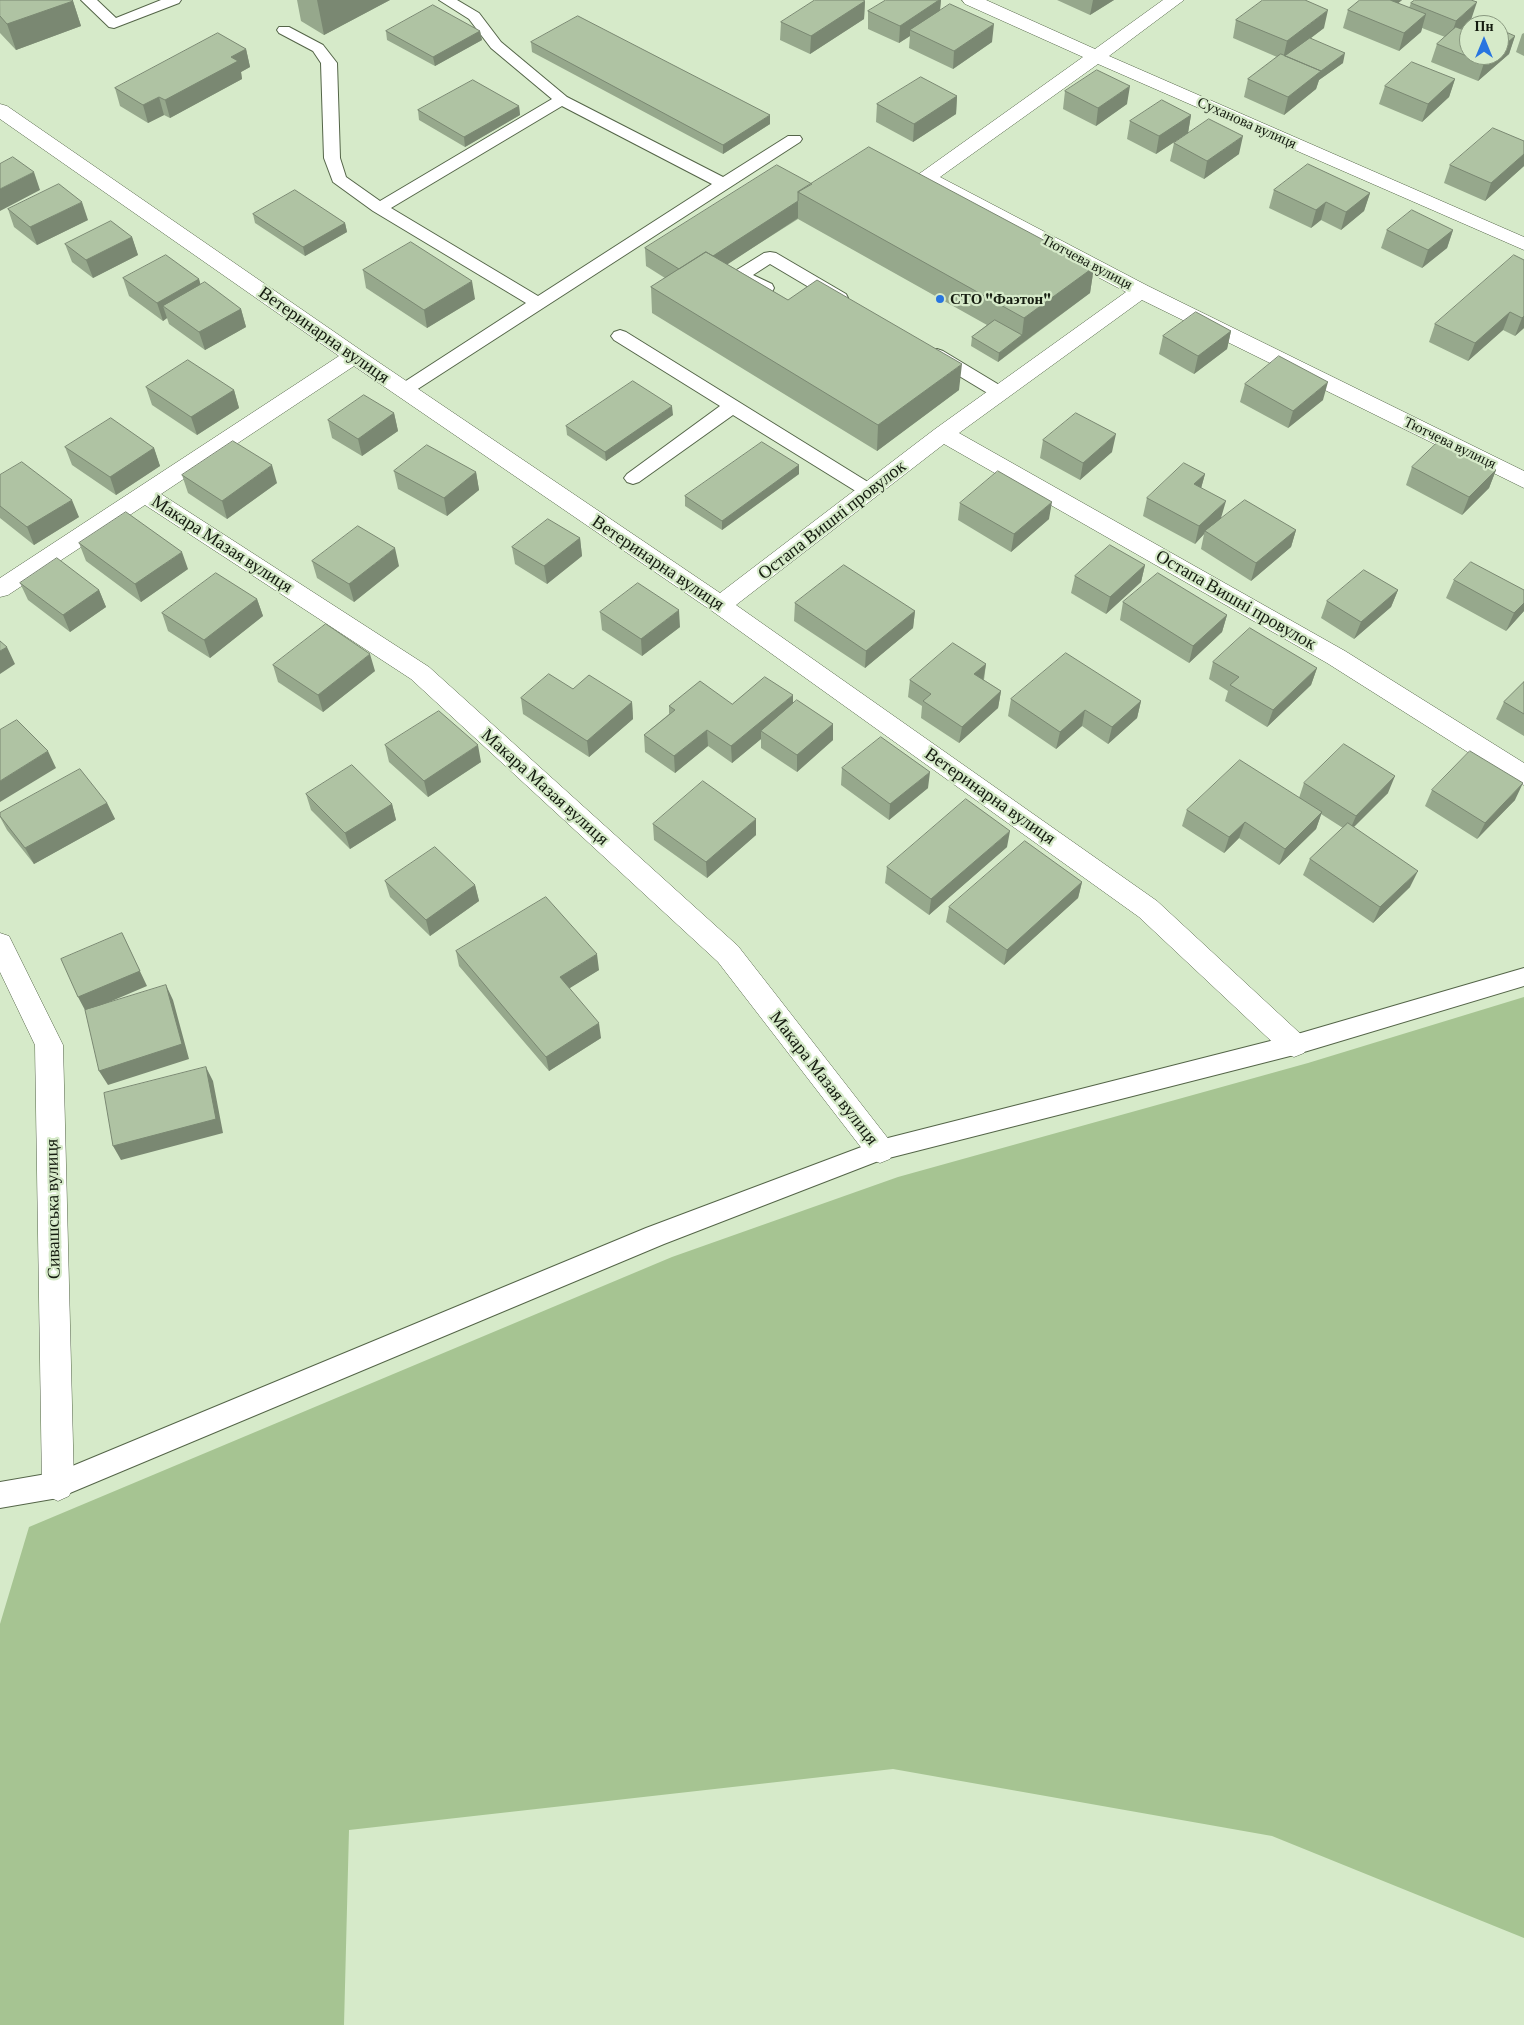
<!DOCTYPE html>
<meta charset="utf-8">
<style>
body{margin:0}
#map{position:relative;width:1524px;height:2025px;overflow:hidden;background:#d6eac9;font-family:"Crimson Pro",serif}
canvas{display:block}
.north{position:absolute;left:1459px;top:15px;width:50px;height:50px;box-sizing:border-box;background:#d6eac9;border:1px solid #89987f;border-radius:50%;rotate:0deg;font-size:14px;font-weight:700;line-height:20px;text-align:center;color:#151c10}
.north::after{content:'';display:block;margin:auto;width:18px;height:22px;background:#2875e0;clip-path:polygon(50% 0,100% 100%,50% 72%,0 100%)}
</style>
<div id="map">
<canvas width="1524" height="2025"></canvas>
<div class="north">Пн</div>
</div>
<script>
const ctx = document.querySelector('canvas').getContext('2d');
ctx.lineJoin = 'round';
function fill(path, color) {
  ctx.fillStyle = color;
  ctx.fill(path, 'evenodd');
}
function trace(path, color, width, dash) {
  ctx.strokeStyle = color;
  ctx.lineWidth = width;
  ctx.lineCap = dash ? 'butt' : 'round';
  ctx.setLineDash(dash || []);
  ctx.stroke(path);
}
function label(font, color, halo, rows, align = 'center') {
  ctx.font = font + ' "Crimson Pro",serif';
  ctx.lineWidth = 4.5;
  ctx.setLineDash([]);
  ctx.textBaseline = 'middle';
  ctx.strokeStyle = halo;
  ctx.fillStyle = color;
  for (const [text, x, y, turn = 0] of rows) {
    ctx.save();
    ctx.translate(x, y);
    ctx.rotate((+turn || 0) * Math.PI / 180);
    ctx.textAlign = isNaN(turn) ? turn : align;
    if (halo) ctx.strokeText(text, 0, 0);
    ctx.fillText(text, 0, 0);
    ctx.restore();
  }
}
const green = new Path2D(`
 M1524,997V1938L1272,1836L893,1769L349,1830L344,2025H0V1624L29,1527L672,1257L898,1177L1308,1063Z`);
const lane = new Path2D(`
 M81,0H97L116,18L161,0H181L179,3L114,28L109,27Z
 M439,0H457L479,13L501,42L567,97L723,177L788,136H800L802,139L800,142L410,394L404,396L398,394L395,390L398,386L526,303L373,211L333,182L324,158L321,63L313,51L279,33L277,30L279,27H289L323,45L337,63L340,158L346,177L380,201L552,99L491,48L469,19ZM562,106L712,184L538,296L391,208Z
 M770,252L776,253L846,294L848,298L846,302L840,303L834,302L770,264L753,275L772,284L774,288L772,292C759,295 746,284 735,279L733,275L735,271L764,253Z
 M620,330L626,332L876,487L878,491L876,495L869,497L862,495L733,415L639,482L633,484L627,482L624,478L627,474L720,406L614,340L611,336L614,332Z
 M937,349L943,351L1006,389L1009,393L1006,397L1000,399L994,397L931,359L928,355L931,351Z
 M1524,968V986L1294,1055L881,1160L664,1244L58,1498L0,1508V1482L58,1472L646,1228L880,1140L1294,1035Z`);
const street = new Path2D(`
 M962,0H986L1095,49L1163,0H1184L1109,56L1524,237V250L1098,64L940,177L1148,286L1524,471V488L1142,300L959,433L1345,651L1524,763V785L1515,782L1327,663L944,444L736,605L1157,901L1304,1037L1308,1045L1304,1053L1294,1057L1284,1053L1139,917L712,611L354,366L161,494L429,667L738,946L890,1141L894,1150L890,1159L880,1163L870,1159L718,962L411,679L145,505L8,595L0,597V578L339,356L0,119V104L7,106L362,351L720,593L935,429L1126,292L919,182L916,178L919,174L1083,57L965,4Z
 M0,933L9,936L63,1045L74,1485L69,1496L58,1501L47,1496L42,1485L35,1045L0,972Z`);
const wall = new Path2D(`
 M0,0L73,1L81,26L16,50L0,33Z
 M297,0H390L324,35L301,21Z
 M941,0L940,11L992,42L953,69L909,48L910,36L899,43L868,29V11Z
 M1057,0H1114L1090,15Z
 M1360,0H1402L1398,3L1409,8L1411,3L1471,20L1461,29L1469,55L1515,36L1509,54L1478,81L1431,62L1437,44L1445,37L1422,28L1421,32L1399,51L1343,28L1348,10Z
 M865,1L864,19L810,54L780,40L781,22Z
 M1236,20L1324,28L1311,38L1343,63L1319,80L1316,89L1284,115L1244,97L1248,79L1277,57L1233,38Z
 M386,31H480L482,40L435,66L387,40Z
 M1524,33V56L1516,52L1522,34Z
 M531,42L770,124L723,154L532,52Z
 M246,49L250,67L241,72L242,79L170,118L164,115L148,123L120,106L115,88Z
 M1455,79L1449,97L1422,122L1379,104L1385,86Z
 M1065,91L1127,104L1096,126L1063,109Z
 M957,96L956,114L913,142L876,122L877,104Z
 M519,106L520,115L465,147L419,120L418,110Z
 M1191,115L1188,133L1156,154L1127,139L1130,121Z
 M1524,141V166L1485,201L1444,183L1450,165Z
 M1174,143L1239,154L1204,179L1170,161Z
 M812,184L1094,267L1090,293L998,362L971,346L972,337L987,325L798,219L727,264L788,300L959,390L877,451L652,313L651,287L665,278L646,266L645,248Z
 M1274,190L1370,193L1364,211L1341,230L1321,220L1311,228L1269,208Z
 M8,209L88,220L37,245L14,227Z
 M253,214L345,223L347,232L305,256L255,223Z
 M1387,230H1453L1447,248L1422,268L1381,248Z
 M132,237L138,255L93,278L72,262L65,244Z
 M1524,260V328L1515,336L1503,330L1468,361L1429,342L1435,324Z
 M363,270L475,299L427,328L366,288Z
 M123,278L199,279L200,285L241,309L246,327L205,350L169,324L167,318L163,321L129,296Z
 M1231,331L1227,349L1194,374L1159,354L1163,336Z
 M1245,384L1323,400L1288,428L1240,402Z
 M146,387L234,390L239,408L197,435L152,405Z
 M394,413L398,431L362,456L332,438L328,420Z
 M673,415L606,461L567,435L566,426Z
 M1043,440L1112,452L1080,480L1040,458Z
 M65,447L154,448L160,466L116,495L72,465Z
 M799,465V474L722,530L685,506V496Z
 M1412,467L1496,470L1489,488L1462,515L1406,485Z
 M394,471L476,472L479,490L447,516L398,489Z
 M1205,474L1201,488L1221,518L1217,522L1296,530L1291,547L1251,581L1201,549L1204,534L1195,544L1143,516L1147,498Z
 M0,475L79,517L34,545L0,518Z
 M182,475L277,483L227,519L188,493Z
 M960,503L1049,519L1011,552L958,520Z
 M580,538L582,556L547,584L515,564L512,547Z
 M79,543L188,569L141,602L86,561Z
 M312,561L399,566L354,602L317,578Z
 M1145,565L1141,582L1106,614L1071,593L1075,576Z
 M1454,580L1524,611L1506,631L1446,598Z
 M20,583L99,590L106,607L70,632L28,600Z
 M1398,590L1391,607L1354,639L1321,618L1327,601Z
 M257,599L263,616L210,658L168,631L162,613Z
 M1123,602L1227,615L1222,632L1189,663L1120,620Z
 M795,603L915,611L913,628L865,668L794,621Z
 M600,612L680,627L642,656L602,630Z
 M1213,662L1317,668L1311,685L1267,727L1225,701L1228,691L1209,679Z
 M986,664L984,680L1001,691L998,708L959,743L921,718L922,706L908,697L910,680Z
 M273,665L375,671L323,712L278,682Z
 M1524,682V736L1496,719L1504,702Z
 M573,689L632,702L633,719L589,757L523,714L521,698Z
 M1011,699L1141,701L1137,718L1108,744L1082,726L1056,749L1008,716Z
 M732,704H793L833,724V740L797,772L761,748V739L732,763L708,746L675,773L645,752L644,735L669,714V706Z
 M385,745L481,762L428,797L389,762Z
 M842,768L928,788L889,820L841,785Z
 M1304,783L1388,793L1353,827L1410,887L1373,923L1303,875L1310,859L1343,828L1321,814L1316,829L1279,865L1239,838L1224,853L1182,826L1187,810L1299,798Z
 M1432,790L1515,800L1477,839L1425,806Z
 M306,794L392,804L396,820L350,849L311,810Z
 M107,803L115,819L34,864L7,830L0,817V813Z
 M653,824L756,835L707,878L654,840Z
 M1007,847L929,915L885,883L887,867Z
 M385,881L475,885L479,901L430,936L390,897Z
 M1082,882L1078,898L1004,965L946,922L949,907Z
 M456,951L599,970L569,988L601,1038L549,1071L459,966Z`);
const shadedWall = new Path2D(`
 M317,0H390L324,35Z
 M939,0H941L939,17L910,30V36L899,43L900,26Z
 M1093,0H1114L1090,15Z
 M1392,0H1402L1389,11Z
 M73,1L81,26L16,50L7,24Z
 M865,1L864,19L810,54L811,36Z
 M1477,2L1471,20L1450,39L1456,21Z
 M1328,10L1324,28L1283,59L1287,41Z
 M1426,14L1421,32L1399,51L1404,33Z
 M994,24L992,42L953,69L954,51Z
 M480,31L482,40L435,66L433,57Z
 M1515,36L1509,54L1478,81L1484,63L1493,55H1499V50Z
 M246,49L250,67L241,72L242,79L170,118L165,100L231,57Z
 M1345,53L1343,63L1319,80L1316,89L1284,115L1288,97L1321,71Z
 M1455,79L1449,97L1422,122L1428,104Z
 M1130,86L1127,104L1096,126L1098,108Z
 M957,96L956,114L913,142L914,124Z
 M159,97L164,115L148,123L143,105Z
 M519,106L520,115L465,147L464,137Z
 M770,115V124L723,154V145Z
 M1191,115L1188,133L1156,154L1159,136Z
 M1243,136L1239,154L1204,179L1207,161Z
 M1524,154V166L1485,201L1491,183Z
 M34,172L40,190L0,211V189Z
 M1370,193L1364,211L1341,230L1346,212Z
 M798,201V218L687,291L686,273Z
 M82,202L88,220L37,245L30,227Z
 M1326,202L1321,220L1311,228L1316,210Z
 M345,223L347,232L305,256L303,247Z
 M1453,230L1447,248L1422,268L1428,250Z
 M132,237L138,255L93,278L86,260Z
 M1094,267L1090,293L1021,344L1024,318Z
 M199,279L204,297L163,306L167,318L163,321L157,303Z
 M472,281L475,299L427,328L424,310Z
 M241,309L246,327L205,350L199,332Z
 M1510,312L1503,330L1468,361L1475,343Z
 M1524,316V328L1515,336L1522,318Z
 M1231,331L1227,349L1194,374L1198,356Z
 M1022,335L1021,344L998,362L999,353Z
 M962,364L959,390L877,451L878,425Z
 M1328,382L1323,400L1288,428L1293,411Z
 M234,390L239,408L197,435L191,417Z
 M672,406L673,415L606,461L605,452Z
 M394,413L398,431L362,456L358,439Z
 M1116,434L1112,452L1080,480L1083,463Z
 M154,448L160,466L116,495L110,477Z
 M272,465L277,483L227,519L222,501Z
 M799,465V474L722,530V521Z
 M1496,470L1489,488L1462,515L1469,497Z
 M476,472L479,490L447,516L444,498Z
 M1205,474L1200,492L1194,484Z
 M72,500L79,517L34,545L27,527Z
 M1226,501L1221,518L1207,532L1205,531L1204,534L1195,544L1199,526Z
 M1052,502L1049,519L1011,552L1014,534Z
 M1296,530L1291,547L1251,581L1256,563Z
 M580,538L582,556L547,584L544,566Z
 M395,548L399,566L354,602L349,584Z
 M182,552L188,569L141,602L135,584Z
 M1145,565L1141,582L1106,614L1110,597Z
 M99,590L106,607L70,632L63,615Z
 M1398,590L1391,607L1354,639L1361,622Z
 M257,599L263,616L210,658L204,640Z
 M1524,603V611L1506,631L1514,613Z
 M679,610L680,627L642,656L641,639Z
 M915,611L913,628L865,668L866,651Z
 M1227,615L1222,632L1189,663L1193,646Z
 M7,647L15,664L0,674V651Z
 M370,654L375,671L323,712L318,695Z
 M986,664L983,681L974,674Z
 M1317,668L1311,685L1267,727L1273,710Z
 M1001,691L998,708L959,743L962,727Z
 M793,695V712L761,731V739L732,763L731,746Z
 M1141,701L1137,718L1108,744L1112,727Z
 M632,702L633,719L589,757L587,741Z
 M1085,710L1082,726L1056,749L1060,732Z
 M833,724V740L797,772V755Z
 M707,730L708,746L675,773L674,756Z
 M478,745L481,762L428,797L424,781Z
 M48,751L56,768L0,802V781Z
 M930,772L928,788L889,820L890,804Z
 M1395,776L1388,793L1349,832L1356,816Z
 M1523,783L1515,800L1477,839L1485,823Z
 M107,803L115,819L34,864L25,848Z
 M392,804L396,820L350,849L345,833Z
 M1322,812L1316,829L1279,865L1285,849Z
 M756,819V835L707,878L706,862Z
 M1245,822L1239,838L1224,853L1229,837Z
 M1010,831L1007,847L929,915L931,899Z
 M1418,871L1410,887L1373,923L1380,907Z
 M1082,882L1078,898L1004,965L1007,950Z
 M475,885L479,901L430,936L426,920Z
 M122,933L147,986L86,1012L78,997Z
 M597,954L599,970L562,993L560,977Z
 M166,985L173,1000L189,1059L108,1085L99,1071Z
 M599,1023L601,1038L549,1071L546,1057Z
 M206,1067L213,1081L223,1133L121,1160L113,1146Z`);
const building = new Path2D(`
 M0,0H72L73,1L7,24L0,16Z
 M815,0H863L865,1L811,36L781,22Z
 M886,0H939L900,26L868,11Z
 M1263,0H1305L1328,10L1287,41L1236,20Z
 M1360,0H1390L1426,14L1404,33L1348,10Z
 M1415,0H1471L1477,2L1456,21L1411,3Z
 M950,4L994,24L954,51L910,30Z
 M433,5L480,31L433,57L386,31Z
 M578,16L770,115L723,145L531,42Z
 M1456,27L1469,32V55H1493L1484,63L1437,44Z
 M1499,29L1515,36L1499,50Z
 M218,33L246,49L231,57L238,61L165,100L159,97L143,105L115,88Z
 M1310,38L1345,53L1321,71L1285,56Z
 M1281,54L1321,71L1288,97L1248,79Z
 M1412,62L1455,79L1428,104L1385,86Z
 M1097,70L1130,86L1098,108L1065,91Z
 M921,77L957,96L914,124L877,104Z
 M473,80L519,106L464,137L418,110Z
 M1162,100L1191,115L1159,136L1130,121Z
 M1209,119L1243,136L1207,161L1174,143Z
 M1493,128L1524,141V154L1491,183L1450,165Z
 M869,147L1094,267L1024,318L798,192Z
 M13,157L34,172L0,189V164Z
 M1308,164L1370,193L1346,212L1326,202L1316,210L1274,190Z
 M777,165L812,184L798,192V201L713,256L706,252L679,269L645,248Z
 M59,184L82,202L30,227L8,209Z
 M295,190L345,223L303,247L253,214Z
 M1412,210L1453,230L1428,250L1387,230Z
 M111,221L132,237L86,260L65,244Z
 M411,242L472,281L424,310L363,270Z
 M706,252L788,300L817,280L962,364L878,425L651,287Z
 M166,255L199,279L157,303L123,278Z
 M1514,255L1524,260V316L1522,318L1510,312L1475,343L1435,324Z
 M205,282L241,309L199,332L163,306Z
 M1196,312L1231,331L1198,356L1163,336Z
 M995,320L1022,335L999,353L972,337Z
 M1279,356L1328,382L1293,411L1245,384Z
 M188,360L234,390L191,417L146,387Z
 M633,381L672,406L605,452L566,426Z
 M364,395L394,413L358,439L328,420Z
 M1076,413L1116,434L1083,463L1043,440Z
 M111,418L154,448L110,477L65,447Z
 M233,441L272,465L222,501L182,475Z
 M1439,441L1496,470L1469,497L1412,467Z
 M762,442L799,465L722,521L685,496Z
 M427,445L476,472L444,498L394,471Z
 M22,462L72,500L27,527L0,506V475Z
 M1184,463L1205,474L1194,484L1226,501L1199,526L1147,498Z
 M998,471L1052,502L1014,534L960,503Z
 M1245,500L1296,530L1256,563L1205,531Z
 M126,512L182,552L135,584L79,543Z
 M548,519L580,538L544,566L512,547Z
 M358,526L395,548L349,584L312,561Z
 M1110,545L1145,565L1110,597L1075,576Z
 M57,558L99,590L63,615L20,583Z
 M1471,562L1524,590V603L1514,613L1454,580Z
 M844,565L915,611L866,651L795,603Z
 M1364,570L1398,590L1361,622L1327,601Z
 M216,573L257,599L204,640L162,613Z
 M1158,573L1227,615L1193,646L1123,602Z
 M638,583L679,610L641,639L600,612Z
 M326,624L370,654L318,695L273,665Z
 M1250,628L1317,668L1273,710L1230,685L1239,677L1213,662Z
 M0,641L7,647L0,651Z
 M953,643L986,664L974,674L1001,691L962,727L923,701L931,694L910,680Z
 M1066,653L1141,701L1112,727L1085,710L1060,732L1011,699Z
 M549,674L573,689L589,675L632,702L587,741L521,698Z
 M765,677L793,695L731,746L707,730L674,756L644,735L675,710L669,706L700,681L732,704Z
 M1524,682V714L1504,702Z
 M797,700L833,724L797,755L761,731Z
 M439,711L478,745L424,781L385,745Z
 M17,720L48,751L0,781V730Z
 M881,737L930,772L890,804L842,768Z
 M1344,744L1395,776L1356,816L1304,783Z
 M1470,751L1523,783L1485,823L1432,790Z
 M1240,760L1322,812L1285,849L1245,822L1229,837L1187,810Z
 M352,765L392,804L345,833L306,794Z
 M80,769L107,803L25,848L0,816V813Z
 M703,781L756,819L706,862L653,824Z
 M966,799L1010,831L931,899L887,867Z
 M1348,823L1418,871L1380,907L1310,859Z
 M1025,841L1082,882L1007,950L949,907Z
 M435,847L475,885L426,920L385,881Z
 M546,897L597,954L560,977L599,1023L546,1057L456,951Z
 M122,933L140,971L78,997L61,959Z
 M166,985L182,1044L99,1071L85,1010Z
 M206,1067L216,1119L113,1146L104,1093Z`);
const markers = [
 [940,299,5,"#2875e0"]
];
const farStreetnames = [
 ["Суханова вулиця",1247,123,24],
 ["Тютчева вулиця",1087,262,28],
 ["Тютчева вулиця",1450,443,26]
];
const farPoinames = [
 ["СТО \"Фаэтон\"",950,299]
];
const streetNames = [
 ["Ветеринарна вулиця",324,335,35],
 ["Остапа Вишні провулок",832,520,-38],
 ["Макара Мазая вулиця",222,544,33],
 ["Ветеринарна вулиця",658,563,34],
 ["Остапа Вишні провулок",1236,600,30],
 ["Макара Мазая вулиця",545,787,42],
 ["Ветеринарна вулиця",990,796,35],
 ["Макара Мазая вулиця",824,1078,52],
 ["Сивашська вулиця",53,1209,-91]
];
fill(green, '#a6c492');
trace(lane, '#546548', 2);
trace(street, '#546548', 1);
fill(lane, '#fff');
fill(street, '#fff');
fill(wall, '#96a88c');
fill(shadedWall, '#7a8872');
fill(building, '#afc3a3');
trace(building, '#7a8872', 1);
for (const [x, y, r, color] of markers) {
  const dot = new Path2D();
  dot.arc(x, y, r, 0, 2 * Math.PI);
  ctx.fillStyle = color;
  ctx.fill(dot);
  trace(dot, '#d6eac9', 2);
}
label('15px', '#151c10', '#d6eac9', farStreetnames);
label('bold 15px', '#151c10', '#d6eac9', farPoinames, 'left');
label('18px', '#151c10', '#d6eac9', streetNames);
</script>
